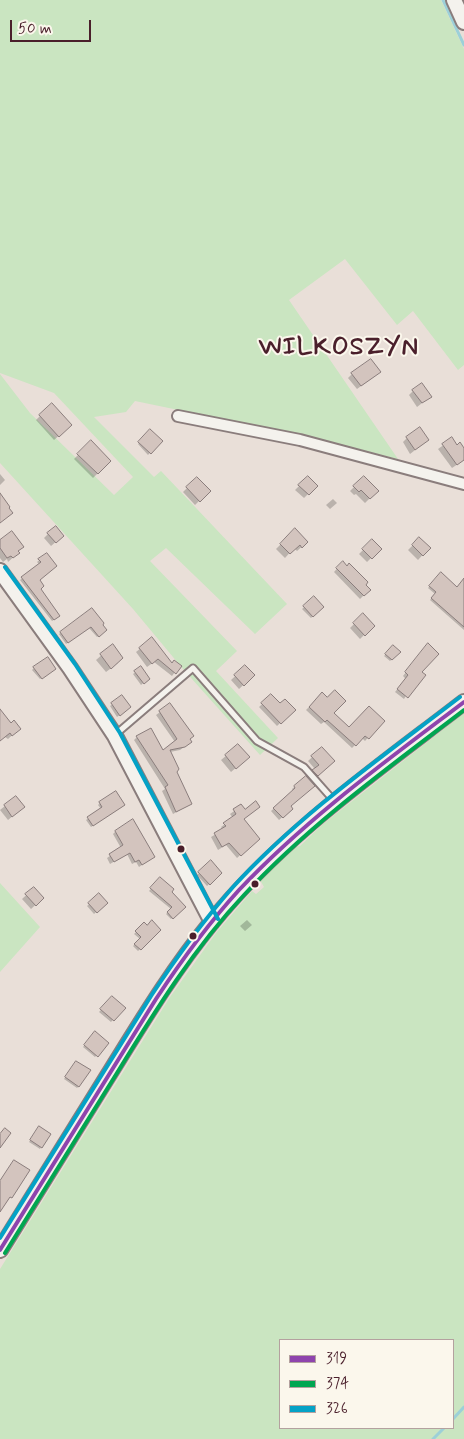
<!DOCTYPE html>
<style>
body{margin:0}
#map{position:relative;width:464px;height:1439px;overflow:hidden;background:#e9dfd8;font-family:Mynerve,sans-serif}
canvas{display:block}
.legend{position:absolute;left:279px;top:1339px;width:175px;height:90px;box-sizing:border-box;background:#fbf7ec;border:1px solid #b4a19f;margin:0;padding:6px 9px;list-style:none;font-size:15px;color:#4a1f2b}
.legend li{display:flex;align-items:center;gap:10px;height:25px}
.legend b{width:25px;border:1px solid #b4a19f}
.scale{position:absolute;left:10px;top:20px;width:81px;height:22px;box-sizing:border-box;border:2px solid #4a1f2b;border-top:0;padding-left:6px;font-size:15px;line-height:18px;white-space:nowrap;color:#4a1f2b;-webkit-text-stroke:4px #fbf7ec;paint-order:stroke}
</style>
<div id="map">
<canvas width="464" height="1439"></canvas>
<ul class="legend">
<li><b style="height:6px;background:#8e44ad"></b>319</li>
<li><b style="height:6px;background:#00a651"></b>374</li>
<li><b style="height:6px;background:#04a2c6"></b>326</li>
</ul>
<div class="scale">50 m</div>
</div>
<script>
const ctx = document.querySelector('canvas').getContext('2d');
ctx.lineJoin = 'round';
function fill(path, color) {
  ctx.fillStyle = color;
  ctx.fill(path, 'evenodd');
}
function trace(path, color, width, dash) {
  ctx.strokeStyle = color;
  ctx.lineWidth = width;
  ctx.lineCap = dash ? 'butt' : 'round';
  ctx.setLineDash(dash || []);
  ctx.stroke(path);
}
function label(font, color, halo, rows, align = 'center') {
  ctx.font = font + ' Mynerve,sans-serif';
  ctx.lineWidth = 4;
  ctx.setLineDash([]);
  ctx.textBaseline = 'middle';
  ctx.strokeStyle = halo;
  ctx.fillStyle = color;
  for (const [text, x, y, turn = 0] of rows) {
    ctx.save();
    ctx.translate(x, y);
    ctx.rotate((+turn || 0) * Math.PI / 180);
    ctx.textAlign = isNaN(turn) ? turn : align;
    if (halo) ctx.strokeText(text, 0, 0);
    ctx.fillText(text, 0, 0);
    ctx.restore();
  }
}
const green = new Path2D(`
 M0,0H441L464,49V365L458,370L413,311L397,325L345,259L289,300L398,459L309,437L135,401L126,412L94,417L154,477L161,471L287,604L255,634L166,548L150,561L237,651L216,671L278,738L260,755L183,669L133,609L0,463V374L30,413L114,495L133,477L54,393L0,373Z
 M464,713V1439H0V1269L170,997L216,933L252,891L256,894L264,887L260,880L289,848L300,846L323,824ZM280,1340H453V1428H280Z
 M0,883L40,927L0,972Z`);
const shadow = new Path2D(`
 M352,374L375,376L357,389L348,378Z
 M413,391L430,397L417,407L409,395Z
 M52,404L71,425L54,440L36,420Z
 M150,431L161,441L148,455L138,444Z
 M407,438L428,440L410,454L403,442Z
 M452,439L456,446L464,450V460L452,468L438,449Z
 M91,442L110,461L93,478L74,459Z
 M0,474L5,480L0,485Z
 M308,477L316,486L304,498L295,490Z
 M364,477L377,491L365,503L356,494L354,495L350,491Z
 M197,478L209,491L195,505L183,492Z
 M333,499L337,503L330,509L326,505Z
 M295,530L307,542L297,551L294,548L285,558L276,549Z
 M48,534L58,540L51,546L44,538Z
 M419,539L429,548L418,560L408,550Z
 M372,541L380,549L367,562L359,554Z
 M0,542L18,553L8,562L7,559L3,562L0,558Z
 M46,554L39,580L40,589L57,618L52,621L20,580L40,565L37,562Z
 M342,563L369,590L360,599L334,572Z
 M441,574L457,589L464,580V630L430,600L435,594L428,588Z
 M314,598L322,607L311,618L302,609Z
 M91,609L106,630L97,637L89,628L66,644L59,634Z
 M363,615L373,626L360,639L350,628Z
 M152,639L175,672L172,676L154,662L147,667L136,652Z
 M112,646L118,663L106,672L96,660Z
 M393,647L399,652L390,661L384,656Z
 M425,648L420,672L404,699L395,692L406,679L403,676Z
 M245,667L254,675L239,689L231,680Z
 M34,668L53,670L40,679L32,670Z
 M141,668L149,678L141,685L133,674Z
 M322,694L332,713L349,729L383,721L365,741L362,738L352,748L324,722L321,724L306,710Z
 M271,696L280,705L294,710L277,726L259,707Z
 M122,697L128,709L117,717L110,706Z
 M170,705L189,739L187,745L180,750L170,752L175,772L191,804L173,814L162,791L165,789L134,740L137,737L163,752L175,742L156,715Z
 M0,711L11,724L19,729L8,739L5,737L0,741Z
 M238,746L244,761L231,772L221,760Z
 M322,748L329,765L313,780L309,775L315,769L308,761Z
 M306,777L289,806L292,809L279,820L271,811L293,791L292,789Z
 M16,797L19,811L8,820L0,810Z
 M100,803L122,807L91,827L86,820L101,809L98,805Z
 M241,806L244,810L243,819L258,839L237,858L226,845L218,850L211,837L223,830L221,827L233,818L230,814Z
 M115,832L154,857L139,867L136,862L132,864L127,854L110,864L107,858L121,848L113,834Z
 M211,862L221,873L207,886L197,875Z
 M160,879L184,907L171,919L166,914L171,909L149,891Z
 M34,888L43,898L31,909L22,899Z
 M99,895L106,903L94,914L87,906Z
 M247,920L252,925L245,931L240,926Z
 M144,924L160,930L138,951L133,946L140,939L134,934Z
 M112,998L124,1008L111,1022L99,1012Z
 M95,1033L107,1043L95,1057L83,1047Z
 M75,1064L79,1086L77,1088L64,1079Z
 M37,1130L41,1147L40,1149L29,1142Z`);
const stream = new Path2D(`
 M443,0L464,45
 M453,1419L464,1407
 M433,1439L444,1428`);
const building = new Path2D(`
 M371,359L381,372L361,386L351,373Z
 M422,383L432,397L422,403L412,390Z
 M52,403L72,425L59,437L39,415Z
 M420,427L429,440L415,450L406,437Z
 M150,429L163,441L151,454L138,442Z
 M452,437L457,445L460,442L464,448V460L457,465L442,444Z
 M91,440L111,461L98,474L77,454Z
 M308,476L318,486L309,495L298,485Z
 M364,476L379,491L370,499L361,490L359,492L353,486Z
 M197,477L211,491L200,502L186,487Z
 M0,493L10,507L9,508L13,513L0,523Z
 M56,526L64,536L56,543L47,533Z
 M295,528L308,542L302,548L300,545L290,554L280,544Z
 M12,531L24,547L18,551L20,553L13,558L11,556L7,558L0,548V540Z
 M419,537L431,548L423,556L412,545Z
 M372,539L382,549L372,559L362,549Z
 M47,553L57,566L40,580L44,586L41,589L60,616L54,620L21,577L41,562L38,559Z
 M343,561L347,566L349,563L368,582L366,585L371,590L364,596L336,568Z
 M441,572L457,587L464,578V627L431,598L436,592L429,586Z
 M314,596L324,607L313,617L303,606Z
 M92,608L104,623L103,625L107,630L99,637L91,627L68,643L60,632Z
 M363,613L375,626L365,636L353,623Z
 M152,637L172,663L174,660L182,666L176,674L158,659L152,664L139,648Z
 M428,643L439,654L422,672L426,675L408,698L397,689L408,675L405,672Z
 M113,644L123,658L111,669L100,654Z
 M393,645L401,652L392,660L385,654Z
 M48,657L56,669L42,679L33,667Z
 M245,665L255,675L244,686L234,675Z
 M141,666L150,679L144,684L134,671Z
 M335,690L346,701L334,713L349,727L369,706L385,721L369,739L365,736L356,746L327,720L325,722L309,707L322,692L327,697Z
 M271,694L280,703L285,699L296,710L281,724L261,703Z
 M122,695L131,707L120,716L111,703Z
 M170,703L194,736L190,739L192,742L185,747L170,750L179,769L177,772L192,804L176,812L165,787L168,785L136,736L151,728L163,750L177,739L159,711Z
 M0,709L11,723L14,720L21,729L12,736L10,733L0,741Z
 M238,744L250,757L236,769L225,755Z
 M322,747L335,761L318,776L312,770L319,765L311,756Z
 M306,776L315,786L291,806L293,809L283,818L273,808L295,788L294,786Z
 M116,791L125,805L93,826L87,817L102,807L99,802Z
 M16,796L25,807L12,817L4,805Z
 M256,801L260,807L244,819L260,839L241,856L229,843L222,847L214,833L226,826L223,823L236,814L233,809L241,804L245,809Z
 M133,819L155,857L142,865L139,860L135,862L130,853L114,862L109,854L123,845L115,831Z
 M211,860L222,873L210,885L198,872Z
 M160,877L174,889L172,892L186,907L173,919L167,912L172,907L150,888Z
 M34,887L44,898L36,906L25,894Z
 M99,893L108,903L97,913L88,903Z
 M152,920L161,930L141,950L134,944L141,937L135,931L144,922L147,925Z
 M112,996L126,1008L114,1021L100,1009Z
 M95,1031L109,1043L98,1057L84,1045Z
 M76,1061L91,1070L79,1087L65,1077Z
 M39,1126L51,1134L42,1148L30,1140Z
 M5,1128L11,1133L0,1148V1134Z
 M14,1160L30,1170L12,1198L10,1197L0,1212V1181Z`);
const lane = new Path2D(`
 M116,734L193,668L257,741L304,767L335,802`);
const street = new Path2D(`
 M178,416L300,440L464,484`);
const secondary = new Path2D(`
 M454,0L464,22
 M0,571L70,668L115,736L212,922
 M0,1250C35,1193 71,1136 106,1079C139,1026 171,972 211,923C282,835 376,770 464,702`);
const bus1 = new Path2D(`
 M0,1250L156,999C181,961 208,924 239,890C306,819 386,761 464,702`);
const bus2 = new Path2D(`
 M5,1253C42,1193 80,1133 117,1073C155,1011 194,948 244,895C310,824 388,768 464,710`);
const bus3 = new Path2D(`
 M5,567L75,664L120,733L218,919
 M0,1238L151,996C176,958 203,921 233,887C300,814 382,757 460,697`);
const markers = [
 [181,849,4.5,"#4a1f2b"],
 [255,884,4.5,"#4a1f2b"],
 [193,936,4.5,"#4a1f2b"]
];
const districtNames = [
 ["WILKOSZYN",339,349]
];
fill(green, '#cae5c1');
fill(shadow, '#0003');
trace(stream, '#9cd0d8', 3);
fill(building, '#d3c4be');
trace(building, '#8a7d7c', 1);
trace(lane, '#8a7d7c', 9);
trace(street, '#8a7d7c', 14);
trace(secondary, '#8a7d7c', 18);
trace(lane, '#f4f2ed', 5);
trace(street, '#f4f2ed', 10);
trace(secondary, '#f4f2ed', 14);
trace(bus1, '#8e44ad', 4);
trace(bus2, '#00a651', 4);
trace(bus3, '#04a2c6', 4);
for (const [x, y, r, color] of markers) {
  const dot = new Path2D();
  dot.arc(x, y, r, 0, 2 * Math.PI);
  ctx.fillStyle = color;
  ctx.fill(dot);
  trace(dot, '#fbf7ec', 2);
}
ctx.letterSpacing = '1px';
label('bold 25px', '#4a1f2b', '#fbf7ec', districtNames);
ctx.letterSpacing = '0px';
</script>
